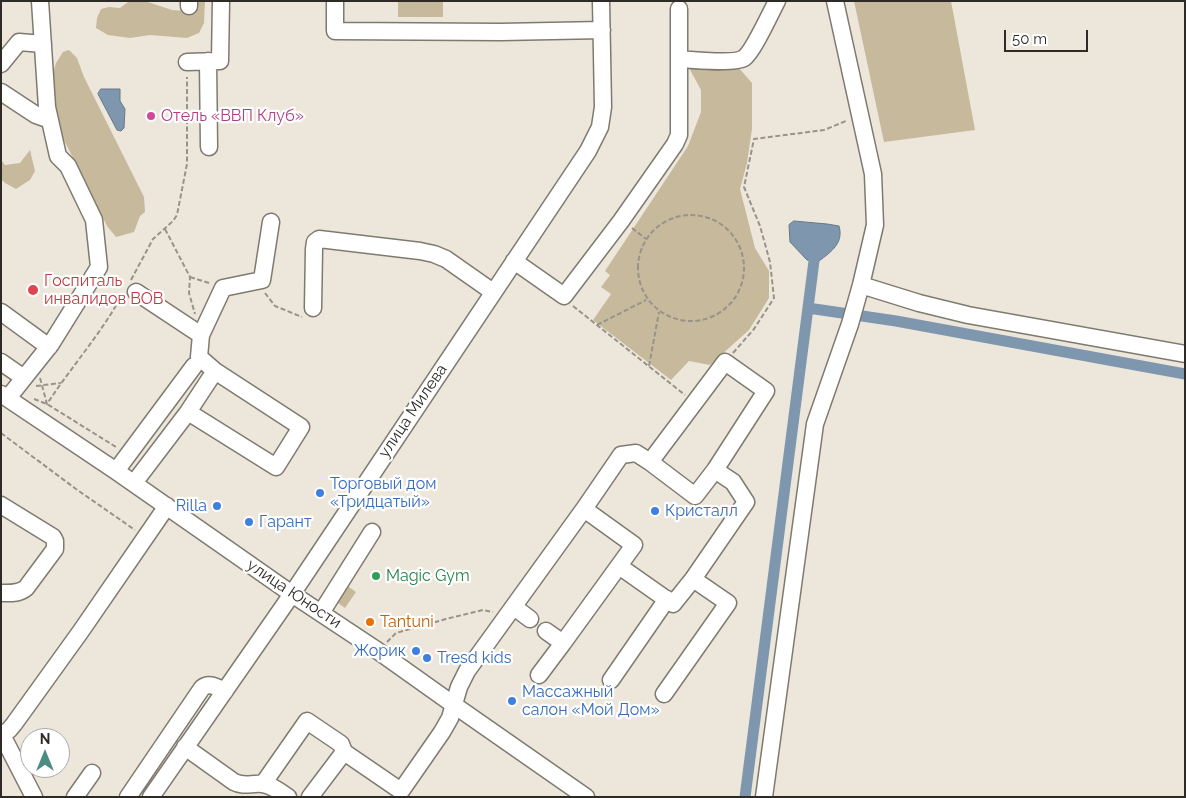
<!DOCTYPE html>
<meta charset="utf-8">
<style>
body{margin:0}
#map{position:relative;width:1186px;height:798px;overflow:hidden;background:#ede7db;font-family:Raleway,sans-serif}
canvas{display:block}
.frame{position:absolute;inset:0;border:2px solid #2e2b27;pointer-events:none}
.north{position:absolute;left:20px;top:728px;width:50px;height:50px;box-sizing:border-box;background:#fff;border:1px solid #abaaa9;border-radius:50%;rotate:0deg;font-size:14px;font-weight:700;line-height:20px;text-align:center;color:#2e2b27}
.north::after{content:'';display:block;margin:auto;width:18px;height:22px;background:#4a8e83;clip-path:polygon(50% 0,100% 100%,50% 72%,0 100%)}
.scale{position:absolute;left:1004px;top:30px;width:84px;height:22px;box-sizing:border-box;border:2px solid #2e2b27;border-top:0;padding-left:6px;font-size:15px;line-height:18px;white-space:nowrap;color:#2e2b27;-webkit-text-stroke:4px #fff;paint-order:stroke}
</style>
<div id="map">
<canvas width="1186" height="798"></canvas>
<div class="frame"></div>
<div class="north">N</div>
<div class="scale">50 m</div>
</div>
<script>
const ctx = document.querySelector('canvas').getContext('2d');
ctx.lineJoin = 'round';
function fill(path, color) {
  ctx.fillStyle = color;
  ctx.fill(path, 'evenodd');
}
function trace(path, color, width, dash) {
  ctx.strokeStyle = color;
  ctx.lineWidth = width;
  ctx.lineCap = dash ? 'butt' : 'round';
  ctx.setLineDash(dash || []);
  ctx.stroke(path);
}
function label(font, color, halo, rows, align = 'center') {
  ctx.font = font + ' Raleway,sans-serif';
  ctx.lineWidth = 4.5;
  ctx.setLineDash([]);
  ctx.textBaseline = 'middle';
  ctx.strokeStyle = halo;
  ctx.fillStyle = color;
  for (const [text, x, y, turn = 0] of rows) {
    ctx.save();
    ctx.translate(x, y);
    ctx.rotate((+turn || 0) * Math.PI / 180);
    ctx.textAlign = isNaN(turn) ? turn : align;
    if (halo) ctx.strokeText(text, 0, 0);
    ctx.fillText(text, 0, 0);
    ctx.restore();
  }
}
const green = new Path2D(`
 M145,1L172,10L186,11L194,1H205L204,23L199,33L187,38L150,35L130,38L108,35L96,28L97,18L101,9L109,7L120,8L128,2Z
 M398,1H443V17H398Z
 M854,1H951L975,130L884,142Z
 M69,50L77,58L84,77L144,197L145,212L140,216L134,232L116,237L107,226L60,132L49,86L56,63L63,52Z
 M688,66L738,67L752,83V129L747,163L740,189L755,248L769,271V298L749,330L710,365L689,361L671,380L593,320L611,294L601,287L610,275L605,271L688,146L701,112V90Z
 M30,150L35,171L30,180L16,189L5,183L1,179V160L5,165L20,163Z
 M342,582L356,592L345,608L331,598Z`);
const water = new Path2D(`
 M101,89H120V101L125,109L124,128L121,131L117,130L98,94Z
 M794,221L827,224L839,226C844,243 831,252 819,261L807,260L790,242L789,225Z`);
const canal = new Path2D(`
 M808,308L896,321L1185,374
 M745,797L814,261`);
const path = new Path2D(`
 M638 268a53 53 0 1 1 106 0a53 53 0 1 1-106 0Z
 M632,228L646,239
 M165,229L190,277L189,293L195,314
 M190,277L209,283
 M131,280L153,239L173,221L177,215L187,164V77
 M265,293L275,306L302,317
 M573,306L685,395
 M597,325L646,300
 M733,353L754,329L774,298L770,262L760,226L744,187L754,139L824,130L846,121
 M649,366L659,312
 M40,378L47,404C71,367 101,334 122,295
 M36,386L61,383
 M34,399L47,404L116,447
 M1,433L76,489L135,530
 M387,642L396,633L446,619L483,610L493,612`);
const minor = new Path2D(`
 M189,1V6
 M335,1V31L501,32L602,30
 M679,59C691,60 736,64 744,58C753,52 771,12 777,1
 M208,61L209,147
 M187,62L220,61L221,1
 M1,64L19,42L43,44
 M1,92L36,115L50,120
 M514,261L564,296L621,221L675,144L679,135V9
 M861,285L919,303L968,315L1185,354
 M136,292L201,335L199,357L215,371
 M313,308L314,249L315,242L319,239L420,251L434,254L446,259L493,292
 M1,312L49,347
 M201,335L223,288L262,280L271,222
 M1,362L24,378
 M1,394L116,471L292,594L378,651L454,705L586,797
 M8,398L51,344L99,267L94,220L68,166L58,156L47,107L40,1
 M116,471L194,366
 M134,483L188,412L215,371L301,427L276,467L188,412
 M1,505L53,537L55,541V549L26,588C19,594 10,593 1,593
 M619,566L673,604L693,579L746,502L733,482L715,470
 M514,607L530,619
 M321,613L372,532
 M546,631L563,643L634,545L584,509
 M539,675L563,643
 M611,680L667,599
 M664,694L728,603L693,579
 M1,735L9,730L14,724L81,631L167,506
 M2,735L34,797
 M185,747L234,782C244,787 251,783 262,784C272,785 280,792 288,797
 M263,784L307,721L341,744L344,752
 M75,797L92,773
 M128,797L202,688C209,682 216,687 225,691
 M151,797L292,594L588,151L600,127L603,107L601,1
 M310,797L344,752L401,791L442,732L450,718L459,687L467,671L584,509L621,455L636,453L650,462L695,496L715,470L766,391L725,362L650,462
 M764,797L815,424L850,324L861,285L875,225L873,174L835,1`);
const markers = [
 [151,116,5,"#d1479c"],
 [33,290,6,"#e0444e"],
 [320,493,5,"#3f7fe0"],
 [217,506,5,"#3f7fe0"],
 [655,511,5,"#3f7fe0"],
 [249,522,5,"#3f7fe0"],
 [376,576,5,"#2e9e5b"],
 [370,622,5,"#e8710a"],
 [416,651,5,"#3f7fe0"],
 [427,658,5,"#3f7fe0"],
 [512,701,5,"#3f7fe0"]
];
const hotelNames = [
 ["Отель «ВВП Клуб»",161,116]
];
const healthNames = [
 ["Госпиталь",44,281],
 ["инвалидов ВОВ",44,299]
];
const streetNames = [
 ["улица Милева",413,411,-56],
 ["улица Юности",294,594,34]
];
const shopNames = [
 ["Торговый дом",330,484],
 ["«Тридцатый»",330,502],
 ["Rilla",207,506,"right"],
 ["Кристалл",665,511],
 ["Гарант",259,522],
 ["Жорик",406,651,"right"],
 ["Tresd kids",437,658],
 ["Массажный",522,692],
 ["салон «Мой Дом»",522,710]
];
const leisureNames = [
 ["Magic Gym",386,576]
];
const foodNames = [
 ["Tantuni",380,622]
];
fill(green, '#c7b99c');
fill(water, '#7e97ae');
trace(water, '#667786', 1);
trace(canal, '#7e97ae', 11);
trace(minor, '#7f7a6f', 19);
trace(path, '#98938a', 2, [5, 2.5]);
trace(minor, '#fff', 16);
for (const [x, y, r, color] of markers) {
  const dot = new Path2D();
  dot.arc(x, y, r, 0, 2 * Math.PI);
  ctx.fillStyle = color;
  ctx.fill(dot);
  trace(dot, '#fff', 2);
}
label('16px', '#b23c85', '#fff', hotelNames, 'left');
label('16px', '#be3a42', '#fff', healthNames, 'left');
label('16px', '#2e2b27', '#fff', streetNames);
label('16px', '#366cbe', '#fff', shopNames, 'left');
label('16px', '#27864d', '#fff', leisureNames, 'left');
label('16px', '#c56008', '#fff', foodNames, 'left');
</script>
